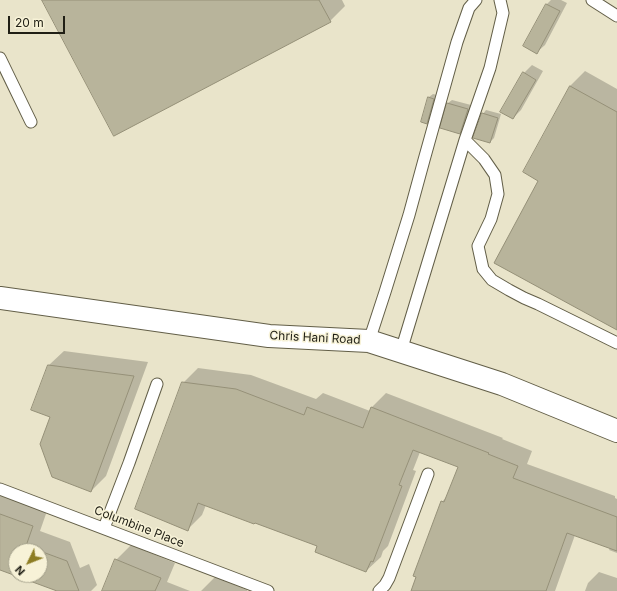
<!DOCTYPE html>
<style>
body{margin:0}
#map{position:relative;width:617px;height:591px;overflow:hidden;background:#e9e4ca;font-family:Inter,sans-serif}
canvas{display:block}
.north{position:absolute;left:8px;top:543px;width:40px;height:40px;box-sizing:border-box;background:#f7f2d7;border:1px solid #a19e89;border-radius:50%;rotate:227deg;font-size:11px;font-weight:700;line-height:16px;text-align:center;color:#201f15}
.north::after{content:'';display:block;margin:auto;width:14px;height:18px;background:#8d7d23;clip-path:polygon(50% 0,100% 100%,50% 72%,0 100%)}
.scale{position:absolute;left:8px;top:16px;width:57px;height:18px;box-sizing:border-box;border:2px solid #201f15;border-top:0;padding-left:5px;font-size:12px;line-height:14px;white-space:nowrap;color:#201f15;-webkit-text-stroke:3px #f7f2d7;paint-order:stroke}
</style>
<div id="map">
<canvas width="617" height="591"></canvas>
<div class="north">N</div>
<div class="scale">20 m</div>
</div>
<script>
const ctx = document.querySelector('canvas').getContext('2d');
ctx.lineJoin = 'round';
function fill(path, color) {
  ctx.fillStyle = color;
  ctx.fill(path, 'evenodd');
}
function trace(path, color, width, dash) {
  ctx.strokeStyle = color;
  ctx.lineWidth = width;
  ctx.lineCap = dash ? 'butt' : 'round';
  ctx.setLineDash(dash || []);
  ctx.stroke(path);
}
function label(font, color, halo, rows, align = 'center') {
  ctx.font = font + ' Inter,sans-serif';
  ctx.lineWidth = 3;
  ctx.setLineDash([]);
  ctx.textBaseline = 'middle';
  ctx.strokeStyle = halo;
  ctx.fillStyle = color;
  for (const [text, x, y, turn = 0] of rows) {
    ctx.save();
    ctx.translate(x, y);
    ctx.rotate((+turn || 0) * Math.PI / 180);
    ctx.textAlign = isNaN(turn) ? turn : align;
    if (halo) ctx.strokeText(text, 0, 0);
    ctx.fillText(text, 0, 0);
    ctx.restore();
  }
}
const shadow = new Path2D(`
 M43,0H342L345,6L330,21Z
 M551,0H561L567,3L545,45L537,52L524,45L547,4Z
 M532,65L543,71L521,110L513,118L502,112L524,73Z
 M585,71L617,89V329L540,181L524,172L570,86Z
 M433,94L437,95L430,119L427,123L429,97Z
 M452,100L471,105L463,129L459,133L441,127L448,103Z
 M486,110L501,114L494,138L490,142L483,114Z
 M64,351L148,362L106,476L91,491L49,365Z
 M198,368L251,375L316,399L323,393L370,411L372,407L386,393L503,438L502,439L532,451L527,464L615,496V498L617,499V553L609,550L610,548L575,535L555,591H412L442,502L447,496L459,466L420,452L413,470L416,471L388,546L383,551L381,557L366,571L318,546L206,505L202,515L187,530L183,383Z
 M0,494L47,511L40,531L70,542L80,568L89,564L97,585L91,591H60L17,575H40V551H16V574L0,568Z
 M131,545L175,563L167,582L190,591H103L116,560Z
 M599,572L617,578V591H585L588,583Z
 M215,577L247,590V591H201Z`);
const building = new Path2D(`
 M42,0H319L331,22L114,136Z
 M546,4L560,11L537,54L523,46Z
 M523,72L536,80L513,119L500,112Z
 M570,86L617,112V330L494,263L538,181L523,172Z
 M428,97L434,99L427,124L421,122Z
 M447,103L468,109L460,134L440,128Z
 M482,113L498,118L490,143L473,138Z
 M48,365L134,376L91,492L52,477L40,444L50,417L31,410Z
 M182,382L236,389L304,415L307,407L363,428L371,407L489,453L488,454L518,466L513,478L617,517V551L567,533L546,591H411L416,577L413,576L441,501L444,502L458,467L413,450L399,485L402,486L383,536L373,562L371,561L366,572L315,552L317,546L255,523L254,524L198,503L188,531L135,509Z
 M0,514L33,526L26,546L40,551H16V575H40V551L67,561L79,591H57L0,570Z
 M115,559L161,578L155,591H102Z`);
const service = new Path2D(`
 M592,0L617,16
 M0,58L31,122
 M465,140L484,159L495,175L498,194L491,219L478,246L483,269L492,280L509,290L524,298L538,304L617,343
 M369,341L385,292L409,215L424,160L457,42L469,8L476,0
 M401,351L465,140L490,68L503,13L500,0
 M0,489L268,591
 M104,528L129,463L157,384
 M379,591L385,585L389,578L428,474`);
const tertiary = new Path2D(`
 M0,298L269,336L369,341L502,384L617,431`);
const streetNames = [
 ["Chris Hani Road",315,338,3],
 ["Columbine Place",139,527,21]
];
fill(shadow, '#0003');
fill(building, '#b8b49b');
trace(building, '#959078', 1);
trace(service, '#625e47', 13);
trace(tertiary, '#625e47', 24);
trace(service, '#fff', 11);
trace(tertiary, '#fff', 22);
label('12px', '#201f15', '#f7f2d7', streetNames);
</script>
